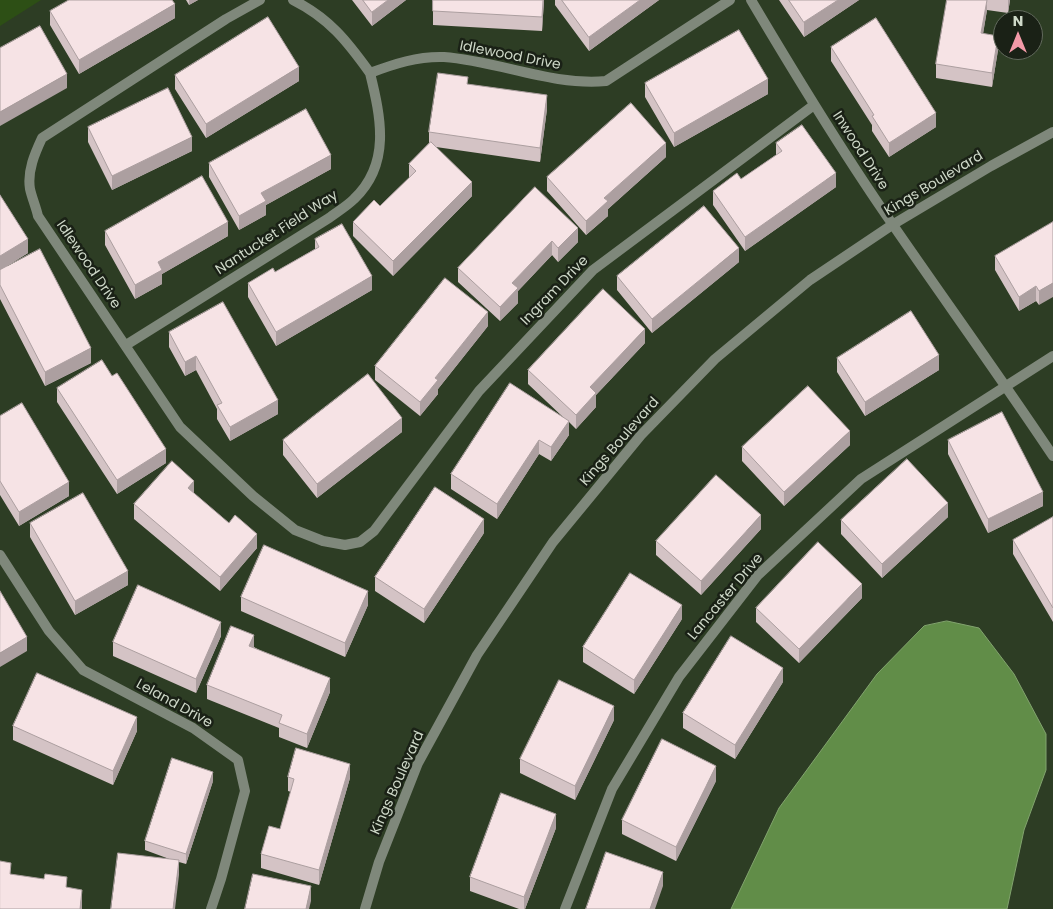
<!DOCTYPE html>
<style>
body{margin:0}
#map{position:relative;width:1053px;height:909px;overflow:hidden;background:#2d3d24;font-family:Poppins,sans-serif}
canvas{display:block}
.north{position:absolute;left:993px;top:10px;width:50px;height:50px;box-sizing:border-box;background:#1a2116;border:1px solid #626a5d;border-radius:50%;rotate:0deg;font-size:14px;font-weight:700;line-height:20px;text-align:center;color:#ced8c8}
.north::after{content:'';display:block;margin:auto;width:18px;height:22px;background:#f39aa8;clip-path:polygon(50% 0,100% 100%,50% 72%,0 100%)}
</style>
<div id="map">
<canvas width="1053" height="909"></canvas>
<div class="north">N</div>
</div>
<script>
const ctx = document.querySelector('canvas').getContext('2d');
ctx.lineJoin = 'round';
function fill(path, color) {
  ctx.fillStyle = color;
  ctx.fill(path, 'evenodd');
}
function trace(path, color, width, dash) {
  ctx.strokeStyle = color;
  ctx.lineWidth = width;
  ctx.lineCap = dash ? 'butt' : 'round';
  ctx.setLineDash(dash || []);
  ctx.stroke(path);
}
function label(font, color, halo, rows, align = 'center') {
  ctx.font = font + ' Poppins,sans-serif';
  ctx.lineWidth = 5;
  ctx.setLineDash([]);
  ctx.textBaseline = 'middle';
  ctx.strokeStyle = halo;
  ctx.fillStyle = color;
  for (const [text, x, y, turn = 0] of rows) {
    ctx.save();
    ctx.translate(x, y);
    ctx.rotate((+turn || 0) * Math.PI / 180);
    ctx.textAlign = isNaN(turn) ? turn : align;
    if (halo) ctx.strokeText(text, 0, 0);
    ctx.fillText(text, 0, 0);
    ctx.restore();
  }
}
const green = new Path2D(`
 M0,0H41L0,26Z`);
const water = new Path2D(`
 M947,621L979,628L1014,674L1046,734V770L1024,830L1007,909H731L779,808L877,674L924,626Z`);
const minor = new Path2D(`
 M260,0L226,19L42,138C35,153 27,171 30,189C32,198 36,207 38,216L180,427L253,496L295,530L323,541L345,545L360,542L374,531L479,391L593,270L814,105
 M293,0C329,18 347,41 370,73C394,64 418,56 444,57C499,61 551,86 606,81L730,0
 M751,0C796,76 842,152 893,225C946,302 1001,378 1053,456
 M126,345L329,218C337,212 347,206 354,199C391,164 381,118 370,73
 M0,555L49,631L83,670L193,728L238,760L245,791L221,879L211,909
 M365,909L379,862L418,763L477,655L553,542L641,435L715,359L810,280L892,225L991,166L1053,132
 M565,909L612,789L679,677L758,575L861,479L1053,356`);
const wall = new Path2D(`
 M186,0H198L189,5Z
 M352,0H406L372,26Z
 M433,0H544L542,31L433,25Z
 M555,0H659L589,51L555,5Z
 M779,0H859L804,37Z
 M947,0H1010L1008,13L987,10L983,33L998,50L992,87L936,78V64Z
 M50,11L175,18L79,74L50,25Z
 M831,47L936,127L889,157L872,131V125L831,61Z
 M175,75L299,81L206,138L175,89Z
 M645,83L768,94L674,147L645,97Z
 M547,109L540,162L436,147L472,196L393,276L353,236V222L380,206L409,178V164L429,143V132Z
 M88,127L192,151L112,190L88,142Z
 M776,143L836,187L745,251L713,205V191L741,179L776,155Z
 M666,157L608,209V216L586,235L547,191V177Z
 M209,163L331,169L266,205V215L239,230L209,177Z
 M535,187L578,242L558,262L552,255L518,291V303L500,321L458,282V268Z
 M0,195L28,253L7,266L91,363L45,386L0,299Z
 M1053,222L1039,305L1036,301L1019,311L995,270V256Z
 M105,231L228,236L162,274V284L135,299L105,245Z
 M315,239L372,290L276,346L248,297V283L275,272L315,249Z
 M739,262L652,333L617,290V276Z
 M488,326L438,389V394L420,416L375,380V366Z
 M169,332L278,414L230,441L217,419V409L196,370L185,376L169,347Z
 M645,343L596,395V407L576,429L569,422V435L551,461L539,454L497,519L451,489V474L564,418L528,384V370Z
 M837,358L939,370L865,416L837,372Z
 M57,388L166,463L117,494L57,402Z
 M0,416L69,496L19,526L0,495Z
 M402,432L317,498L283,455V440Z
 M948,440L1043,506L988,533L948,454Z
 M850,445L784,506L742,461V447Z
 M194,494L257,548L220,591L134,519V504Z
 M948,517L882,578L841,534V520Z
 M1053,517V622L1013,554V540Z
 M30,523L128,585L75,615L30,537Z
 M761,529L701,595L656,555V541Z
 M484,533L424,623L375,591V577Z
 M241,597L368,605L345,657L241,611Z
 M862,598L799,663L756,622V608Z
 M682,619L634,694L583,662V647Z
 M221,636L196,693L113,656V642Z
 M254,647L330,692L307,748L279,737V728L207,699V685Z
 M783,682L735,759L683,728V713Z
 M614,720L575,800L520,773V759Z
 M13,726L137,731L113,785L13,740Z
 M288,777L350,778L319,885L261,868V854L280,829L291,792L288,791Z
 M213,781L186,864L179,862V875L172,860L145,850V841Z
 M716,781L676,861L622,834V820Z
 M556,828L525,909H519L470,891V877Z`);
const shadedWall = new Path2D(`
 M189,0H198L189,5Z
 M388,0H406L372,26V12Z
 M543,0H544L542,31V17Z
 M640,0H659L589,51V37Z
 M838,0H859L804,37V22Z
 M987,0V10L981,47V33Z
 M1008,0H1010L1008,13Z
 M175,4V18L79,74V60Z
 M998,36V50L992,87V73Z
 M299,67V81L206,138V124Z
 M67,74V88L0,126V112Z
 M768,79V94L674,147V133Z
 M547,95V109L540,162V148Z
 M936,113V127L889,157V143Z
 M192,137V151L112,190V176Z
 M666,143V157L608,209V216L586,235V221L604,198Z
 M331,155V169L266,205V215L239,230V216L261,193Z
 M836,173V187L745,251V237Z
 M472,182V196L393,276V261Z
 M228,222V236L162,274V284L135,299V285L158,262Z
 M578,228V242L558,262V248Z
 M28,239V253L0,270V256Z
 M552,241V255L518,291V303L500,321V307L512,283Z
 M739,248V262L652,333V319Z
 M372,276V290L276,346V332Z
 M1053,283V297L1039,305V291Z
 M1036,286V301L1019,311V297Z
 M488,312V326L438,389V394L420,416V402L435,378Z
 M645,329V343L596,395V407L576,429V415L590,387Z
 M91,348V363L45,386V372Z
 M939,355V370L865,416V402Z
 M196,356V370L185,376V362Z
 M278,400V414L230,441V427Z
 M402,418V432L317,498V484Z
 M569,421V435L551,461V447Z
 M850,431V445L784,506V492Z
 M539,440V454L497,519V504Z
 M166,449V463L117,494V480Z
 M194,481V495L188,488Z
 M69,482V496L19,526V512Z
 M1043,492V506L988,533V519Z
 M948,503V517L882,578V564Z
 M761,515V529L701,595V581Z
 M484,519V533L424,623V609Z
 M257,534V548L220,591V577Z
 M128,571V585L75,615V601Z
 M862,584V598L799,663V649Z
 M368,591V605L345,657V643Z
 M682,605V619L634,694V680Z
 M221,622V636L196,693V679Z
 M254,635V649L249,646Z
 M27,637V651L0,667V653Z
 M783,668V682L735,759V745Z
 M330,678V692L307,748V734Z
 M614,706V720L575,800V786Z
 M137,717V731L113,785V771Z
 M350,764V778L319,885V870Z
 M716,766V781L676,861V847Z
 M213,772V781L186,864V854Z
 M556,814V828L525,909H524V897Z
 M179,860V875L175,909H173Z
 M663,872V886L655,909H650Z
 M311,886V901L309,909H306Z
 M82,890V909H80Z`);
const building = new Path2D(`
 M69,0H172L175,4L79,60L50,11Z
 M363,0H388L372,12Z
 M433,0H543L542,17L433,11Z
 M562,0H640L589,37Z
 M789,0H838L804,22Z
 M947,0H987L981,33L998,36L992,73L936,64Z
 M268,17L299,67L206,124L175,75Z
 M876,18L936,113L889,143L872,116L874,115L831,47Z
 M40,26L67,74L0,112V48Z
 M739,30L768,79L674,133L645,83Z
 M438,73L468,77L467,84L547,95L540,148L429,132Z
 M168,88L192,137L112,176L88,127Z
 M631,103L666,143L604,198L608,201L586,221L547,177Z
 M306,109L331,155L261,193L266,201L239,216L209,163Z
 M802,125L836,173L745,237L713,191L737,173L741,179L782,151L776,143Z
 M431,142L472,182L393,261L353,222L374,200L380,206L416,171L409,164Z
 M202,176L228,222L158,262L162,270L135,285L105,231Z
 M535,187L578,228L558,248L552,241L512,283L518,288L500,307L458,268Z
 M0,195L28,239L0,256Z
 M704,206L739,248L652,319L617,276Z
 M1053,222V283L1039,291L1036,286L1019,297L995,256Z
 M342,224L372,276L276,332L248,283L273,268L275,272L319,247L315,239Z
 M40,249L91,348L45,372L0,285V270Z
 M445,278L488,312L435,378L438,380L420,402L375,366Z
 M603,289L645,329L590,387L596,393L576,415L528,370Z
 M223,302L278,400L230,427L217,405L222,403L196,356L185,362L169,332Z
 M911,311L939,355L865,402L837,358Z
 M102,360L112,376L117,373L166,449L117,480L57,388Z
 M368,374L402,418L317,484L283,440Z
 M510,383L569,421L551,447L539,440L497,504L451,474Z
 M808,386L850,431L784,492L742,447Z
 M22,403L69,482L19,512L0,481V416Z
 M1002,412L1043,492L988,519L948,440Z
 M907,459L948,503L882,564L841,520Z
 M172,461L194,481L188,488L229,523L235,515L257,534L220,577L134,504Z
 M716,475L761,515L701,581L656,541Z
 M435,487L484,519L424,609L375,577Z
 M83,493L128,571L75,601L30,523Z
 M1053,517V608L1013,540Z
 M818,542L862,584L799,649L756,608Z
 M264,545L368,591L345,643L241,597Z
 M630,573L682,605L634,680L583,647Z
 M138,585L221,622L196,679L113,642Z
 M0,591L27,637L0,653Z
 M231,626L254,635L249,646L330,678L307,734L279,723L282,715L207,685Z
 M731,636L783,668L735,745L683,713Z
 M37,673L137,717L113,771L13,726Z
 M559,680L614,706L575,786L520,759Z
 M662,739L716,766L676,847L622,820Z
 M296,748L350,764L319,870L261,854L269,826L280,829L294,779L288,777Z
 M172,758L213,772L186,854L145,841Z
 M501,793L556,814L524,897L470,877Z
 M606,852L663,872L650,909H586Z
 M118,853L179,860L173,909H111Z
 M0,861L11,863L10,874L44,879L45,874L67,877L66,887L82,890L80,909H0Z
 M253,874L311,886L306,909H245Z`);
const streetNames = [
 ["Idlewood Drive",510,56,11],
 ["Inwood Drive",860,151,57],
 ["Kings Boulevard",934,184,-31],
 ["Nantucket Field Way",277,233,-33],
 ["Idlewood Drive",88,265,56],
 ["Ingram Drive",555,291,-46],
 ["Kings Boulevard",620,442,-49],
 ["Lancaster Drive",726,597,-50],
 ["Leland Drive",174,704,29],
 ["Kings Boulevard",398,783,-66]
];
fill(green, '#2d4f15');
fill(water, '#618d48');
trace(water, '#82a46e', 1);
trace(minor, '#7f887b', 10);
fill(wall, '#d4c3c5');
fill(shadedWall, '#ac9fa0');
fill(building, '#f6e3e5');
trace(building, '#ac9fa0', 1);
label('14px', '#ced8c8', '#1a2116', streetNames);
</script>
